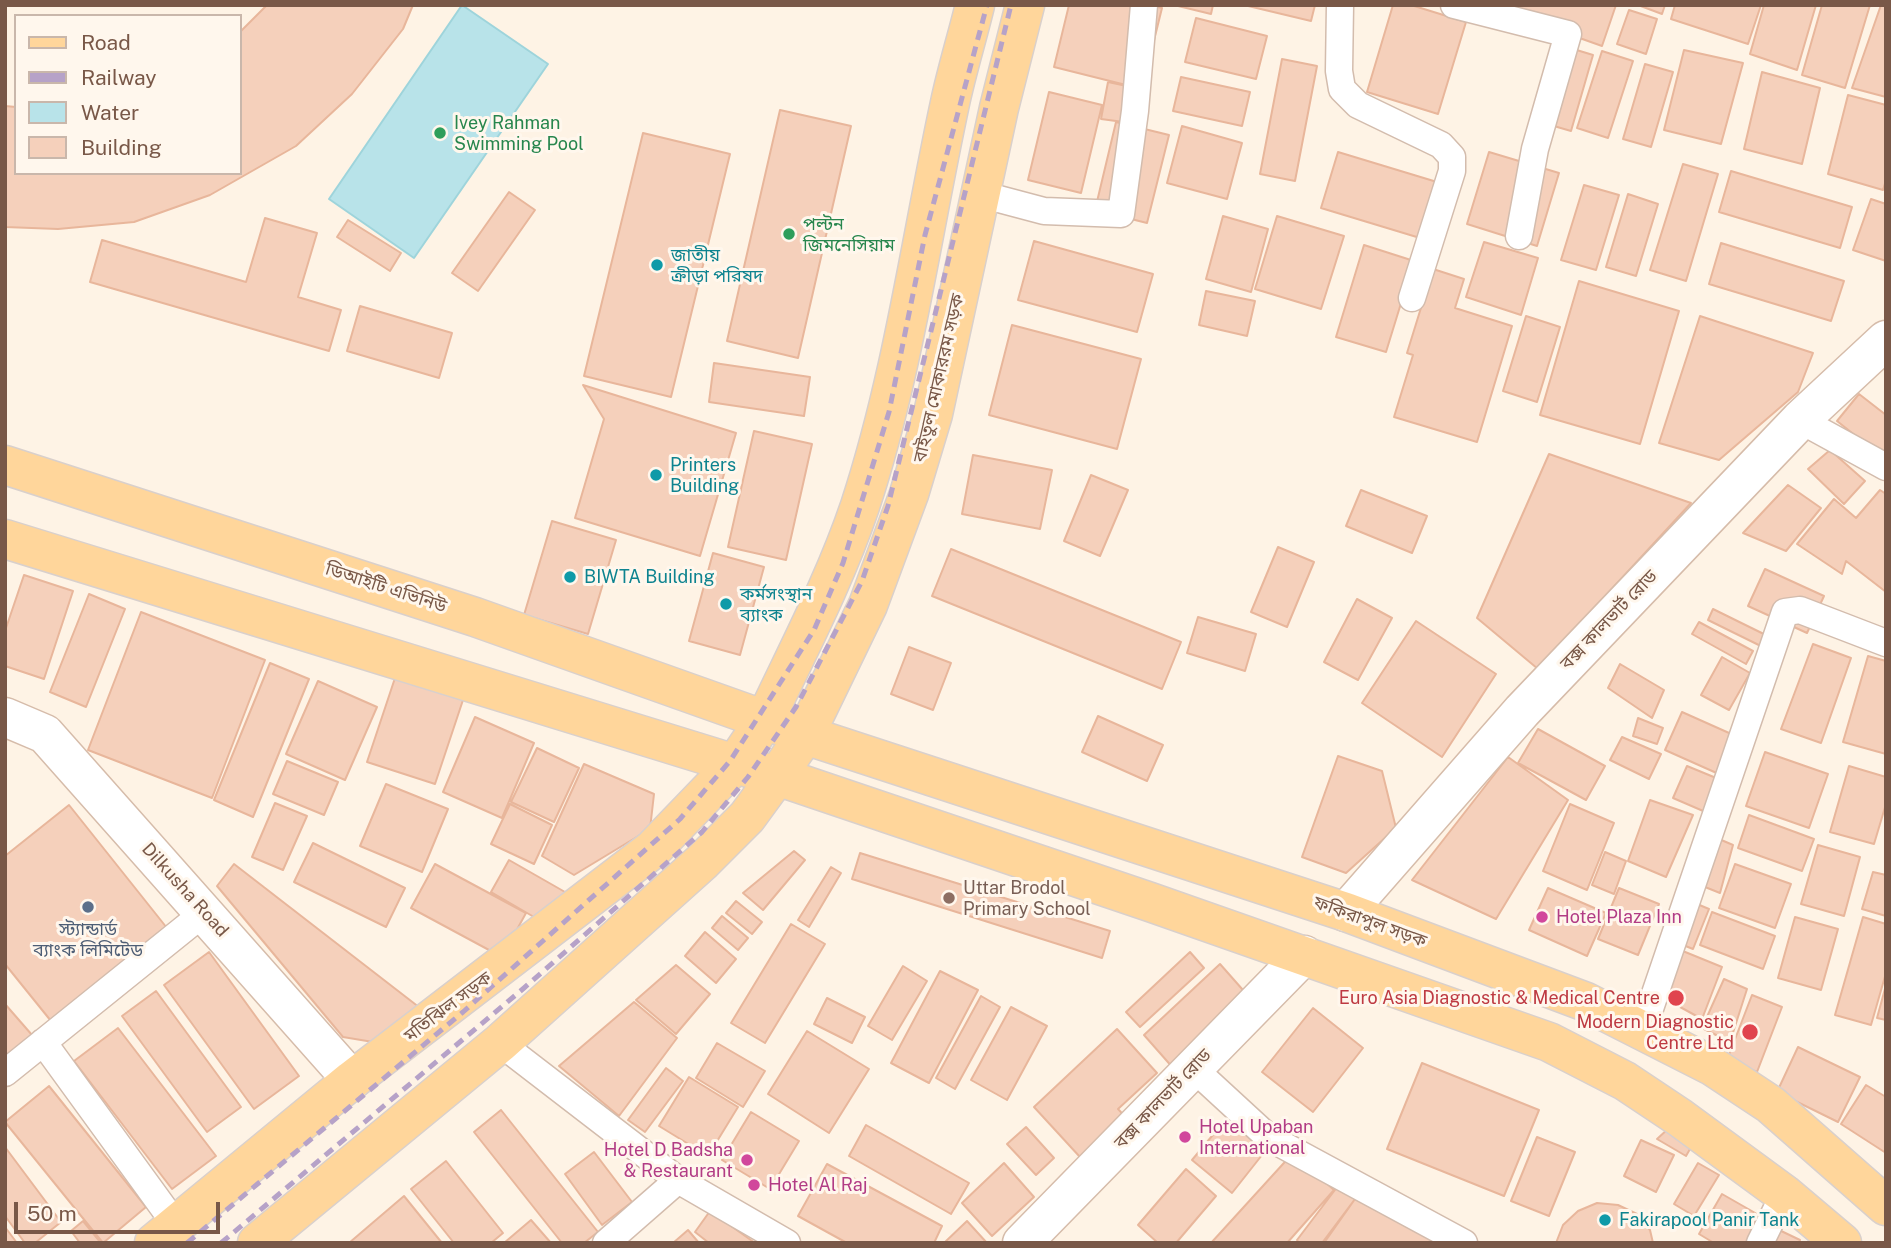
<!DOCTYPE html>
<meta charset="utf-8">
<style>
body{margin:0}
#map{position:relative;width:1891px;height:1248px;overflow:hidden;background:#fef3e5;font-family:"Public Sans",sans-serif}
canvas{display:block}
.frame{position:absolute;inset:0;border:7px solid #795848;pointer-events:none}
.legend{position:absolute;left:14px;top:14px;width:228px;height:161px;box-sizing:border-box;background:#fff7ed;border:2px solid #c9b7ab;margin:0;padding:9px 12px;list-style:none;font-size:21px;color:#795848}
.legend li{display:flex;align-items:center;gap:14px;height:35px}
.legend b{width:35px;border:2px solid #c9b7ab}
.scale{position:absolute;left:14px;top:1202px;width:206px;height:32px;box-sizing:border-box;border:4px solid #795848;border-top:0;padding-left:9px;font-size:21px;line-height:24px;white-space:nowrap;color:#795848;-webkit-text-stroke:5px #fff7ed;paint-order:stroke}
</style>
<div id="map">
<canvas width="1891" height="1248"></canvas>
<div class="frame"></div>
<ul class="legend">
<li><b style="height:9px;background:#ffd69b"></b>Road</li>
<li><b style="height:9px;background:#b6a2c8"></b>Railway</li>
<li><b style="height:19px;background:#b8e3e9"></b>Water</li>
<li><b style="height:19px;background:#f5d0bb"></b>Building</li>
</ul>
<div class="scale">50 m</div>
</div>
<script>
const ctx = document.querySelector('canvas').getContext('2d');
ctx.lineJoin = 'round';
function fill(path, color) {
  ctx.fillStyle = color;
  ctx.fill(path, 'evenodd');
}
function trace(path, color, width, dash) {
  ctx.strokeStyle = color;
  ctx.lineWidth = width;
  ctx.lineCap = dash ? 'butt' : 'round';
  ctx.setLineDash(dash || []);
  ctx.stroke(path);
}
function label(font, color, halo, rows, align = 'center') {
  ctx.font = font + ' "Public Sans","Noto Sans Bengali",sans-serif';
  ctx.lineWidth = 6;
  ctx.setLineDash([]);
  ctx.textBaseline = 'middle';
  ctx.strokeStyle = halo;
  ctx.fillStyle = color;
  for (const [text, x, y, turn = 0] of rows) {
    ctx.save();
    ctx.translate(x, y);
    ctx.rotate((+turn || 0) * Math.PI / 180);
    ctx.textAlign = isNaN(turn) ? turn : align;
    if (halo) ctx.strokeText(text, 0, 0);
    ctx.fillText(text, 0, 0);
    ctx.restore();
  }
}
const water = new Path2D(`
 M462,5L548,64L414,258L329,199Z`);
const building = new Path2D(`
 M267,5H413L403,29L352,94L296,146L210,195L134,222L58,229L5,227V106L16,107V173H240V32Z
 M1069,5H1150L1162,8L1142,89L1054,67Z
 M1174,5H1213L1211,14Z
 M1244,5H1315L1311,21Z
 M1393,5H1411L1466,22L1438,114L1367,92Z
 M1499,5H1616L1602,46L1498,9Z
 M1638,5H1665L1662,14Z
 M1675,5H1761L1748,44L1671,19Z
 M1764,5H1816L1797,70L1750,54Z
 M1822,5H1870L1845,88L1802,75Z
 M1881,5H1886V97L1852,88Z
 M1629,10L1657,19L1646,54L1617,44Z
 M1196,18L1267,36L1256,79L1185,62Z
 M1570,48L1593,55L1571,131L1547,124Z
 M1684,50L1743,63L1721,144L1664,130Z
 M1602,51L1633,61L1608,138L1577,128Z
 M1282,59L1317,66L1295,181L1260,174Z
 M1645,64L1673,72L1651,147L1623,139Z
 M1762,72L1820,88L1802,164L1744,149Z
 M1181,77L1250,92L1242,126L1173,111Z
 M1108,82L1136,88L1131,123L1101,119Z
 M1049,92L1102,105L1081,193L1028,180Z
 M1848,95L1886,105V180L1883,190L1828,174Z
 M780,110L851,126L798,358L727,341Z
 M1116,122L1169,135L1147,223L1095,210Z
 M1182,126L1242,143L1227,199L1167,183Z
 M643,133L730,154L671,397L584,376Z
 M1338,152L1437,182L1420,238L1321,208Z
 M1489,152L1559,173L1537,246L1467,224Z
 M1683,164L1718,174L1686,281L1650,270Z
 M1731,171L1852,207L1840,248L1719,212Z
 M1584,185L1619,195L1596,270L1561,260Z
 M509,192L535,210L478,291L452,273Z
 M1628,194L1658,204L1636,276L1606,267Z
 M1871,199L1886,204V261L1853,250Z
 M1223,216L1268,229L1251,292L1206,279Z
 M1277,216L1344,236L1321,309L1255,289Z
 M265,218L317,233L298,297L341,310L329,351L90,282L102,240L246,282Z
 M348,220L401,253L390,271L337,237Z
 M1034,241L1153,274L1137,332L1018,300Z
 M1484,242L1538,258L1521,315L1466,297Z
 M1721,243L1844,281L1831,321L1709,284Z
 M1364,245L1414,261L1386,352L1336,337Z
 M1433,269L1464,279L1455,308L1512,326L1477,442L1394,417L1413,355L1407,353Z
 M1579,281L1679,311L1640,444L1540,415Z
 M1206,291L1255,301L1247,336L1199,325Z
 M360,306L452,333L439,378L347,351Z
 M1526,316L1560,327L1537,402L1503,391Z
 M1700,316L1813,353L1798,392L1719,460L1659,443Z
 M1012,325L1141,359L1117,449L989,415Z
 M714,363L810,377L804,416L709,402Z
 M583,385L736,433L700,556L575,518L604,419Z
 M1859,394L1886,415V460L1837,421Z
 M754,431L812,444L786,560L728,547Z
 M1830,450L1865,481L1844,504L1808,469Z
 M1549,454L1691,503L1538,669L1477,618Z
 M973,455L1052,470L1040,529L962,514Z
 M1091,475L1128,490L1100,556L1064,541Z
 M1788,485L1821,508L1786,551L1743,533Z
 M1361,490L1427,516L1412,553L1346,526Z
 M1880,490L1886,494V592L1846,561L1842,574L1797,544L1834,499L1856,518Z
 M552,521L616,540L588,634L524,615Z
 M1278,547L1314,562L1287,627L1251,612Z
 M951,549L1181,642L1162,689L932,596Z
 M713,553L764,567L740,655L689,641Z
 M1765,569L1824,596L1807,633L1748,606Z
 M24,575L73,591L44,679L5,666V631Z
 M89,594L125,609L86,707L50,692Z
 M1357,599L1392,618L1358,680L1324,662Z
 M1713,609L1782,643L1777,654L1708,620Z
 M141,612L265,660L212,798L88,750Z
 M1198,617L1256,634L1245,671L1187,653Z
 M1416,621L1496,674L1442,757L1362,703Z
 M1699,622L1753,651L1746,664L1692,634Z
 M1813,644L1851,658L1821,743L1781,729Z
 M909,647L951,663L933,710L891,694Z
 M1868,656L1886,661V754L1843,742Z
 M1722,657L1750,673L1729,710L1701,695Z
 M270,663L309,679L253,817L214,800Z
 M1620,664L1664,690L1652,718L1608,688Z
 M397,672L465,694L435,784L367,762Z
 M318,681L377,707L345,780L286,754Z
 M1682,712L1747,741L1730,779L1665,750Z
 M1098,716L1163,745L1147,781L1082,752Z
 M475,717L534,743L502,818L443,792Z
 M1638,718L1663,728L1657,744L1633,736Z
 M1538,729L1605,766L1586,800L1518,763Z
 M1622,737L1661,754L1649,779L1610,760Z
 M537,748L579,768L554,822L511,802Z
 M1765,752L1828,774L1809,828L1746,806Z
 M1338,756L1382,771L1396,828L1346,873L1302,857Z
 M1508,757L1568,800L1496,919L1412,880Z
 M287,761L338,782L324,815L273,794Z
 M584,764L654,794L650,829L574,875L542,856Z
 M1687,766L1738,787L1724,820L1673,798Z
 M1849,766L1886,777V804L1874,844L1830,832Z
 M386,784L448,809L422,872L360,846Z
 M1650,800L1693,815L1666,877L1628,861Z
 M275,803L307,816L283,870L252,857Z
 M510,804L552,825L534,864L491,844Z
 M1570,804L1614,823L1587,890L1543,871Z
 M69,805L167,928L51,1021L5,964V856Z
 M1749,815L1814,839L1802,871L1738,848Z
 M1705,833L1733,845L1720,893L1690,881Z
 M313,843L405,888L386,927L294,882Z
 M1818,845L1860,857L1844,916L1801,904Z
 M794,851L805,860L763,910L743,893Z
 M1605,852L1626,861L1614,894L1592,885Z
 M860,853L1110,931L1102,958L852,879Z
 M509,860L565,892L546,924L491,892Z
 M234,864L424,1011L379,1043L343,1037L217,886Z
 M435,864L526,913L502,957L411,908Z
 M1735,864L1791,884L1775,928L1719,908Z
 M831,867L841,873L809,927L798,920Z
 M1873,872L1886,875V916L1862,909Z
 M1548,888L1606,913L1587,956L1529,930Z
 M1619,888L1659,904L1638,955L1598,939Z
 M1678,896L1709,909L1693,949L1663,937Z
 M736,901L762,922L752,934L726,913Z
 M1712,912L1775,936L1763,969L1700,945Z
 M722,916L748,938L738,950L712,928Z
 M1795,917L1838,929L1821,990L1778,978Z
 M1863,917L1886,924V973L1871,1025L1835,1015Z
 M791,924L825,944L765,1043L731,1023Z
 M705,932L736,959L716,983L685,956Z
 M1668,945L1722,967L1702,1019L1649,990Z
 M209,952L299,1076L254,1109L164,985Z
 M1190,952L1204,968L1140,1027L1126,1012Z
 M1220,964L1250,998L1174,1069L1144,1035Z
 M676,965L710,994L676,1034L636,1000Z
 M903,966L927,981L892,1040L868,1026Z
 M940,971L978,990L929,1083L891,1063Z
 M1724,979L1747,989L1730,1042L1702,1028Z
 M1886,985V1020L1877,1018Z
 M156,991L241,1107L207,1132L122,1016Z
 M1752,995L1782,1007L1757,1072L1727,1060Z
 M981,996L1000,1007L955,1089L936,1078Z
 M827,998L865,1017L852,1043L814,1024Z
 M634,1002L677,1038L619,1116L559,1066Z
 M5,1004L32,1035L5,1058Z
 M1011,1007L1047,1026L1007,1100L971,1080Z
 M1313,1008L1363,1048L1313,1112L1262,1072Z
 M118,1028L216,1156L172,1189L74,1061Z
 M1117,1029L1157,1073L1118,1109L1136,1128L1091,1169L1034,1107Z
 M807,1031L869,1069L829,1133L768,1094Z
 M717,1043L765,1071L743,1107L696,1078Z
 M1798,1047L1860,1077L1838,1122L1777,1092Z
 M1422,1063L1539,1110L1504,1196L1387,1149Z
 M666,1068L683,1081L645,1132L628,1120Z
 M689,1077L738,1107L708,1156L659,1126Z
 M1866,1085L1886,1097V1153L1841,1124Z
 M49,1086L146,1207L103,1243L5,1122Z
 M501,1110L598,1232L584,1243H562L474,1132Z
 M751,1112L799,1141L770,1189L722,1160Z
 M1227,1118L1266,1150L1232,1193L1192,1160Z
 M866,1125L969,1183L951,1214L849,1156Z
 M1026,1127L1054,1158L1036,1175L1007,1144Z
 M1669,1128L1694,1142L1686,1156L1657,1139Z
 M1537,1137L1575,1152L1549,1216L1511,1201Z
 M1641,1140L1674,1155L1656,1192L1624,1176Z
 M5,1147L61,1222L35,1243H25L5,1216Z
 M594,1152L632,1202L602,1225L565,1174Z
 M1293,1153L1334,1190L1287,1243H1211Z
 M446,1161L503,1233L491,1243H454L411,1189Z
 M1004,1163L1034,1197L992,1236L962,1203Z
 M1698,1163L1719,1175L1694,1216L1674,1204Z
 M827,1164L942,1226L934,1243H847L798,1216Z
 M1186,1169L1216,1196L1176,1243H1158L1138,1225Z
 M1341,1182L1358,1195L1322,1243H1299L1297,1240Z
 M1722,1194L1771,1222L1759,1243H1714L1699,1234Z
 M404,1196L442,1243H349Z
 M1355,1199L1443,1243H1324Z
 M1597,1203L1618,1205L1637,1214L1650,1230L1653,1243H1556L1563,1225L1578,1211Z
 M710,1211L755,1243H709L695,1232Z
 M531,1220L551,1243H504Z
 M83,1221L101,1243H80L71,1231Z
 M967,1221L987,1243H944Z
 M5,1227L17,1243H5Z
 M1777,1229L1800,1240L1799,1243H1770Z
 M688,1230L699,1243H673Z`);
const street = new Path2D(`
 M1340,5L1339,71L1342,89L1358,105L1441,145L1452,157V171L1412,298
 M1454,5L1568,34L1535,149L1519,236
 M980,194L1044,211L1121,214L1135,111L1144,5
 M1800,420L1886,467
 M1643,1029L1785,612L1800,610L1886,643
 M43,1042L176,1225
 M500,1043L678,1180L787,1243
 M1193,1068L1268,1137L1464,1243
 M5,1073L205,912
 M606,1243L678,1180
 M1760,1243L1784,1194`);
const secondary = new Path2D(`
 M5,717L45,734L352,1080
 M1346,912L1522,711L1800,420L1886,340
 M1022,1243L1304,955`);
const primary = new Path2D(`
 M1025,5L999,108L933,414L909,494L868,605L805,735L777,776L735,764L765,720L805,735L1346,912L1586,1002L1712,1066L1771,1105L1886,1206
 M5,465L475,617L765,720C798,650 835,580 860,506C903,375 921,238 950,103C957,70 967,38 975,5
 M5,539L735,764L653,849L352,1080L154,1243
 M257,1243L500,1043L702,862L747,817L777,776L1150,902L1549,1042L1625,1081L1679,1117L1784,1194L1842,1243`);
const rail = new Path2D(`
 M187,1243L463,1012L680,819L730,761L814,630L843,563L889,412L925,235L987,5
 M221,1243L524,988L702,832L748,777L796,707L862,581L888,506L1011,5`);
const markers = [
 [440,133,7,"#2e9e5b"],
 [789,234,7,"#2e9e5b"],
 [657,265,7,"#0f9aa8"],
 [656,475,7,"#0f9aa8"],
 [570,577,7,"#0f9aa8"],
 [726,604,7,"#0f9aa8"],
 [949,898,7,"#8d6e63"],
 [88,907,7,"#5c6f8a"],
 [1542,917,7,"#d1479c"],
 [1676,998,9,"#e0444e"],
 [1750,1032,9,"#e0444e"],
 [1185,1137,7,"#d1479c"],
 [747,1160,7,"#d1479c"],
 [754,1185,7,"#d1479c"],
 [1605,1220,7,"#0f9aa8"]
];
const leisureNames = [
 ["Ivey Rahman",454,123],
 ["Swimming Pool",454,144],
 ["পল্টন",803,224],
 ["জিমনেসিয়াম",803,245]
];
const cultureNames = [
 ["জাতীয়",671,255],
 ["ক্রীড়া পরিষদ",671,276],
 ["Printers",670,465],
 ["Building",670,486],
 ["BIWTA Building",584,577],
 ["কর্মসংস্থান",740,594],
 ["ব্যাংক",740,615],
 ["Fakirapool Panir Tank",1619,1220]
];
const streetNames = [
 ["বাইতুল মোকাররম সড়ক",939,378,-77],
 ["ডিআইটি এভিনিউ",386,588,18],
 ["বক্স কালভার্ট রোড",1609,620,-46],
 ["Dilkusha Road",185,890,48],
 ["ফকিরাপুল সড়ক",1370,922,20],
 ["মতিঝিল সড়ক",448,1007,-37],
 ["বক্স কালভার্ট রোড",1163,1099,-46]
];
const educationNames = [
 ["Uttar Brodol",963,888],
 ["Primary School",963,909]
];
const hotelNames = [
 ["Hotel Plaza Inn",1556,917],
 ["Hotel Upaban",1199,1127],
 ["International",1199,1148],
 ["Hotel D Badsha",733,1150,"right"],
 ["& Restaurant",733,1171,"right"],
 ["Hotel Al Raj",768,1185]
];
const serviceNames = [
 ["স্ট্যান্ডার্ড",88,929],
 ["ব্যাংক লিমিটেড",88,950]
];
const healthNames = [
 ["Euro Asia Diagnostic & Medical Centre",1660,998],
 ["Modern Diagnostic",1734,1022],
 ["Centre Ltd",1734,1043]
];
fill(water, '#b8e3e9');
trace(water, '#9ed4db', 2);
fill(building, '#f5d0bb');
trace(building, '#e8b69b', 2);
trace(street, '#d3bcad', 29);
trace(secondary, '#d6bcaa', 41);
trace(primary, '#d9d0cc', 41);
trace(street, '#fff', 26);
trace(secondary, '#fff', 38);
trace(primary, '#ffd69b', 38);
trace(rail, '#b6a2c8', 5, [10, 7]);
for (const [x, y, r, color] of markers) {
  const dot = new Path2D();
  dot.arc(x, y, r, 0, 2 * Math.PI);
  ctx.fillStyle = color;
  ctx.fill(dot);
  trace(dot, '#fff7ed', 2.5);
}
label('18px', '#27864d', '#fff7ed', leisureNames, 'left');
label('18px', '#0d838f', '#fff7ed', cultureNames, 'left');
label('18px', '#795848', '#fff7ed', streetNames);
label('18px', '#785e54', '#fff7ed', educationNames, 'left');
label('18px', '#b23c85', '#fff7ed', hotelNames, 'left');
label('18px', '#4e5e75', '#fff7ed', serviceNames);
label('18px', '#be3a42', '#fff7ed', healthNames, 'right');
</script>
